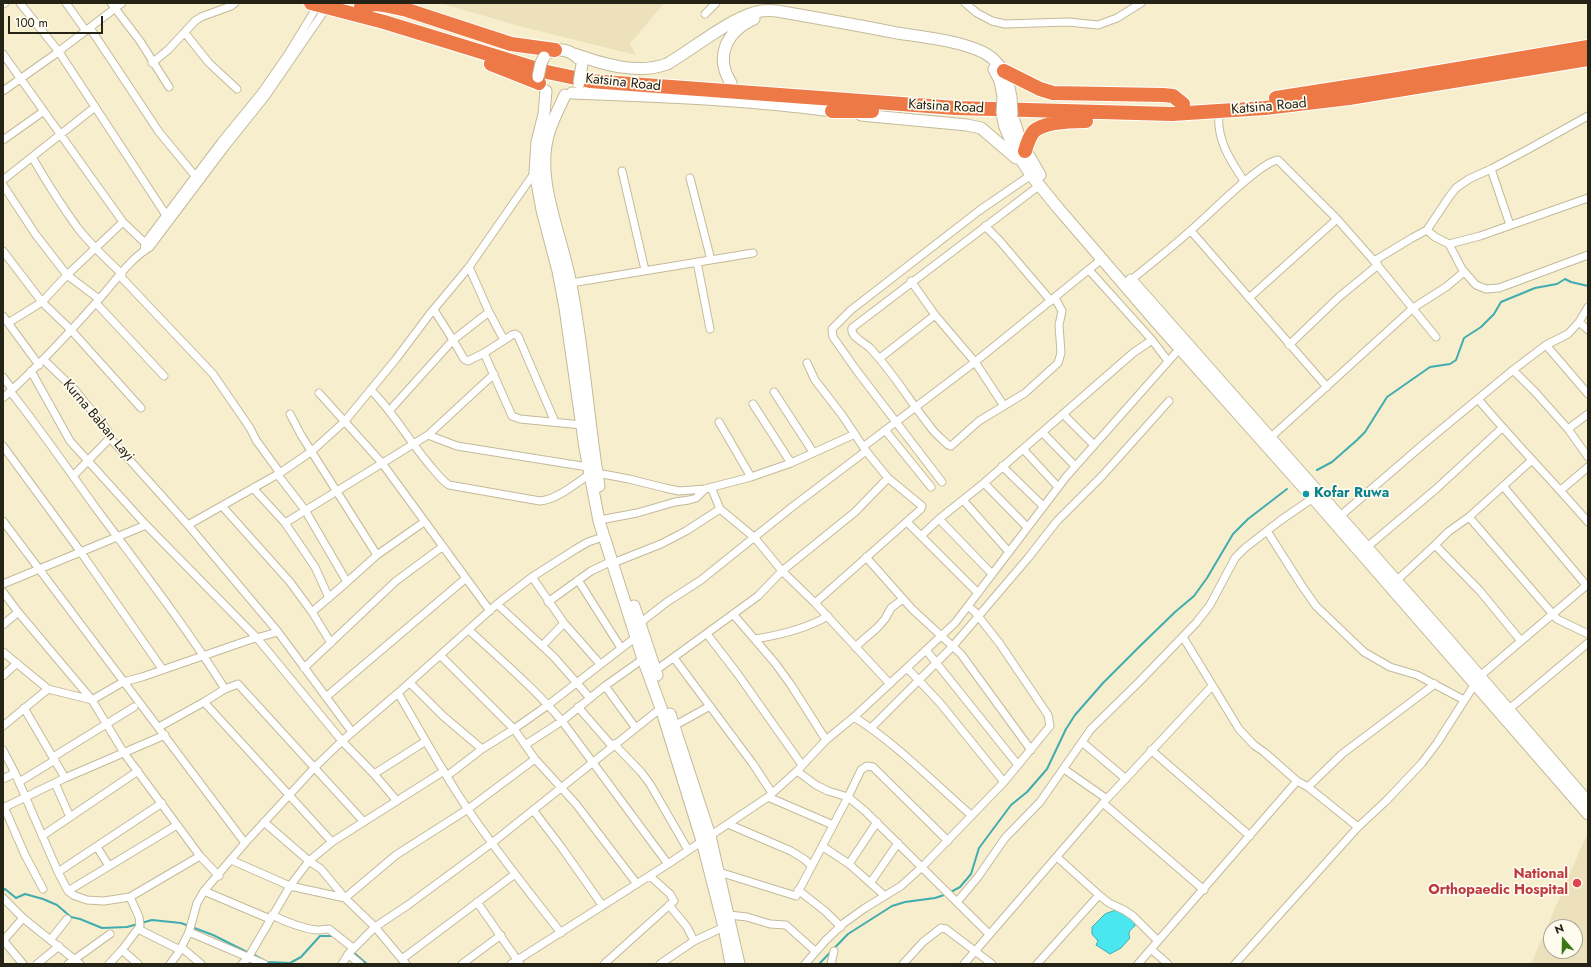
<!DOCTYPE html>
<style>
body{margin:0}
#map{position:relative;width:1591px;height:967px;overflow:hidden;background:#f7eecd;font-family:Jost,sans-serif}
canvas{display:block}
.frame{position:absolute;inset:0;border:4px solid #252216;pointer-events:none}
.north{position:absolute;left:1543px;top:919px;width:40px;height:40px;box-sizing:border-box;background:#fffbee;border:1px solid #a8a498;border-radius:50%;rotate:340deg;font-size:11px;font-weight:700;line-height:16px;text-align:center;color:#252216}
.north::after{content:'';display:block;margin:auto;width:14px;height:18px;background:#3a7914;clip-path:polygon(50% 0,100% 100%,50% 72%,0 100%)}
.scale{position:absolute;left:8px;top:16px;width:95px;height:18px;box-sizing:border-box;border:2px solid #252216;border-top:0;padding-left:5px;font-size:12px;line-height:14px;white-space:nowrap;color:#252216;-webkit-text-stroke:3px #fffbee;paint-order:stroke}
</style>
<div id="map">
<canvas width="1591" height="967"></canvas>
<div class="frame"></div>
<div class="north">N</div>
<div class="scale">100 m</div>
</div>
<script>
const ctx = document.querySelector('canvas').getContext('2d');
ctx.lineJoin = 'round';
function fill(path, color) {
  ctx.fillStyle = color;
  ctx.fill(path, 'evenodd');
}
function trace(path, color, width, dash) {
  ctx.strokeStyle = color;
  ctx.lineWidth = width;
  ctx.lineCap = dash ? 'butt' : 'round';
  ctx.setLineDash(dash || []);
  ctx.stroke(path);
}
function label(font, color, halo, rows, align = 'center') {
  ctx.font = font + ' Jost,sans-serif';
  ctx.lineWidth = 3.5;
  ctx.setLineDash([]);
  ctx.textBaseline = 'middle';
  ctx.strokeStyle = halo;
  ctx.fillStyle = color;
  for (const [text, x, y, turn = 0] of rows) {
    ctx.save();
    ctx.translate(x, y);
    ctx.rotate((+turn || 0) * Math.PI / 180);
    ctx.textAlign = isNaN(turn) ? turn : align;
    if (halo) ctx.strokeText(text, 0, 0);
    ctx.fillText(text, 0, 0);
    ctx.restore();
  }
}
const built = new Path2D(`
 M440,3H664L630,44L636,55L519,26Z
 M1586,836L1588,839V964H1531ZM1551,927H1575V951H1551Z`);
const water = new Path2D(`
 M1117,910L1134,919L1135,926C1131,929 1127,932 1130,938L1121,948L1110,954L1096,945L1098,941L1092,934V927L1105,914Z`);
const stream = new Path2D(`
 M1317,470L1332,462L1357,440L1365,432L1387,397L1430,367L1450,364L1456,360L1464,338L1481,327L1494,314L1501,302L1535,288L1557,284L1565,279L1571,282L1588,286
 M3,890L5,889L16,898L25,894L43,899L57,905L71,917L80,919L102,928L127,927L152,920L181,923L213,935L249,953
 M353,952L367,964
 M253,954L267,962L290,963L301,957L320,936H334
 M819,964L848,934L892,906L905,902L935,898L947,894L960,887L971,874L979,848L1011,805L1027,792L1047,769L1066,729L1075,715L1103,683L1139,647L1175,612L1194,596L1207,578L1233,534L1248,519L1287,489`);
const street = new Path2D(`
 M20,3L59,52L166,215
 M66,3L86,31
 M111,3L140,41L169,87
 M965,3L977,13L992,21L1005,24L1068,22L1098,25L1117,18L1141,3
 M3,4L5,3
 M705,14L716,3
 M90,28L159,132L196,177
 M185,33L209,63L237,89
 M3,54L123,222L145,243
 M152,63L168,50L195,21L201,17L231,6L235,3
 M3,91L54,55L122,3
 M1219,112C1216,139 1230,160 1244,181
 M3,140L44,111
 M32,157C46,181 61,205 77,227C90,244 106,259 122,274
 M1491,169L1510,225
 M622,171L645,270
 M690,178L711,260
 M3,180L95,107
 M3,185L36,235L67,275L99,299
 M1040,185L852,328C850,336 863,342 869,347C893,372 908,399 929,425C934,433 942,439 948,445L951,446L979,421L1025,393L1058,363L1061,353L1059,325L1062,311L1055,298
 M985,226L999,240L1051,301
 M1427,230L1435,237L1449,244L1462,269L1476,285L1486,289L1499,288L1588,255
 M1191,231L1327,387
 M1449,244L1480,236L1588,198
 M3,251L42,302L71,330L141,408
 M144,251L145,243L221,142L261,93L288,54L318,5
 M1374,261L1412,238L1427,230L1449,197L1456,188L1469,179L1491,169L1525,151L1588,116
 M697,262L710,329
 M469,267L489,312L504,340
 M1089,270L1152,340L1168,361
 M120,276L213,374L250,428L256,440L280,473
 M1131,280C1151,264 1171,248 1190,231C1207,217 1260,162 1278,160L1337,219L1374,261L1436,337
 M911,281L935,315L975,362L1004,406
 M571,283L753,253
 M1249,298L1337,219
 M96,303L164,376
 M489,312L453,340L464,359L468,361L484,353L512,335L515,334L518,336L555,422
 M3,316L39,365
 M1579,322L1588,330
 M8,323L42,302L67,275L123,222
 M1289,345L1339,297L1378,265
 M1546,345L1588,394
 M484,353L512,416L520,419L582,425
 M880,358L935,315
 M44,360L75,390L108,431L110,438L188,525L278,632L352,732
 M807,363L815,380L842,415L866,451L888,478L922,506L921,509L815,603
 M1513,370L1536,393L1568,429
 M31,371L70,441L146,525L257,638L342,741L374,774L397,801
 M3,377L12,389
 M371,390C393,412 408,439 428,463C435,471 440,479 449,485L540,501C558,499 575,484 590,474
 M10,391C41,430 69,471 98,511C142,570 186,627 225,689
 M774,392L813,452
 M319,393L382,463L490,611
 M3,398C38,367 70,332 101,297C116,280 131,258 150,247L226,146L266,96L327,7
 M1478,399C1513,441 1552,480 1588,522
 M753,404L791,463
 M390,410L453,340L434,310
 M290,414L301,435L377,555
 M1063,414L1094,445
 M1588,414L1568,429L1588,457
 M719,422L751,477
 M885,430L931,487
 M1043,433L1075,466
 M428,435L457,446L588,467
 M1270,438L1413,308L1446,287L1464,272
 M3,446L80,551L163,670
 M863,447L975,362L1103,258
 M1023,449L1058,487
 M1002,466L1043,506
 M597,473L629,479L665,488L679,491L705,489L751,477L791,463L855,434
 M74,475L110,438
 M278,475L305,510L347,582L312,612
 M942,482L857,371L833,337L832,329L851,310L980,210L1031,175
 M984,483L1027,527
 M1503,486L1586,585
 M711,487L720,509L755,538L782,571L815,603L890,684
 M253,488L285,523L315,567L329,598
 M1561,490L1588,467
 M963,500L1009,552
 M222,506L290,582L312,612L331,643
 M1339,517L1426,442L1513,370L1546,345L1568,334L1579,322L1588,307
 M1469,517L1557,619L1588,634
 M605,519L637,513L675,502L689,500L696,498L705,489
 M939,519L992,574
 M3,521L245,843
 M907,522L978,593
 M285,523L428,435L494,374
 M188,525L280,473L312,451L345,421L396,359L429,315L469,267L535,172
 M1267,531L1302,586L1316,606L1364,652L1390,667L1417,675L1464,700
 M921,536L939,519L984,483L1133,353L1152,340
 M1435,545L1480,591L1521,641
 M1367,547L1436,489L1502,428
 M866,557L912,609L961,654L1031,750
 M618,561L661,544L686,531L720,509
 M532,577L564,623L600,664
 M578,580L621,648
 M1396,581L1435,545L1448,532L1469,517L1532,460
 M347,582L377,555L424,522
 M3,584L146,525
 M3,592L18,612L92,700L124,753L200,856L219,876
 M548,602L591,571L612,561
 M497,604L554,657L590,698
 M733,614L775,663L791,685L826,740
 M640,623L667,602L701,580L792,507L866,451
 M3,625L18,612
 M469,630C501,660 534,688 562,721L668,864
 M707,634L737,673L802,765
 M1183,637L1239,729L1254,745L1264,752L1297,781L1308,787L1358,827
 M755,639C780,635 806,629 828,616
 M542,646L564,623
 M855,647L877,628L885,619L891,608L903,599
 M926,650L1018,765
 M3,652L48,689L92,700L123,682L142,677L249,640L278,632
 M440,655L514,729L535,759L576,804L637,884
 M674,658L753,764L772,793
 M304,668L396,581L442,547
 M907,668L940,703L1004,782
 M655,671L758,596L782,571L855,512L888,478
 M3,676L17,663
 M410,683L443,716L482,749
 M605,686L635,727
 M398,693C421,732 442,771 467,808C496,851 529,892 561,933
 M326,697L465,579
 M204,702L332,842
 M578,707L612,746
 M24,708L65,778
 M1508,710L1588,643
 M854,717C897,744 933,782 971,815
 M3,726L48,689
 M674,726L710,706
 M159,727L204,702L225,689L238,684L364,822
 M871,728L953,646L1028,558L1057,521L1102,476L1169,401
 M1082,742L1126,779
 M614,744L641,772L650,784L688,850
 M525,745L562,721L605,686L643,659
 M3,750L15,773L58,872L68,891L73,895L87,900L104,901L130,897L200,856
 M1151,750L1250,836
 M53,757L134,707
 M1064,769L1107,799
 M797,771L816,785L828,791L848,797L865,811L989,934
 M374,774L426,741
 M447,776L482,749L514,729L548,705L636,637
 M3,779L15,773
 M19,782L55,760
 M55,783L70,817
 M1308,787L1342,754L1435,684
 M768,797L833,825
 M1103,803L1204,890
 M4,807L25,855L43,889
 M3,808L65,778L165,735
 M533,810L562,848L602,905
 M264,822L309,861L321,869L345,898L375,927L406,964
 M728,824L791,851L804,859L812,866
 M42,836L138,771
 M822,846L849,864L885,896
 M97,847L109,866
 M1057,857L1099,895L1109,903L1124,910L1133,916L1158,941
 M231,860L290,886L345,898
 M849,864L877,822
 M58,872L162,803
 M719,872L796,896L848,797L861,770L867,766L873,767L948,841
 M871,882L898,843
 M798,890L825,911L841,927
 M68,891L177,825
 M204,891L270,919
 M3,898L23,918L80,964
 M345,898L396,855L468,809L535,759
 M477,902L520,964
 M957,902L978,877L1005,838L1040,802L1091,729L1139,682L1196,623L1210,605L1235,558L1245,548L1281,520L1313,498
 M669,905L687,927L694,941
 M272,915C286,922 301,928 316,930C321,930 325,929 329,929L353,948
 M729,915L747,917L770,924L786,925L815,951
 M138,929L180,950
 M189,932L264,964
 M51,939L67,919
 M3,940L23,964
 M3,941L23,918
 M181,947L201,964
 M1151,949L1168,964
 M122,950L138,964
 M348,954L360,964
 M402,959L515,874
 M37,964L59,946
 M68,964L110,934
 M109,964L122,950L140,926L139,917L130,897
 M170,964L179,952L189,932L197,903L204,891L245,843L315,767L342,741L398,693L497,604L532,577L576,549L588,542L603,537
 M242,964L248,958L290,886L309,861L332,842L444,771
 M342,964L349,953L375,927L408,905L492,843L661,708
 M462,964L501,935
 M511,964L668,864L768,797L797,771L826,740L854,717L955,623L1066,477L1181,347
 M604,964L674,901L670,894L650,876
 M660,964L694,941L724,927
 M805,964L826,940L844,923L865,908L901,886L922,867L1004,782L1050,726L1048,715L1000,644L975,612L968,606
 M831,964L834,951
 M903,964L923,942L941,928L946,929L992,964
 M964,964L1103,803L1212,686
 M1037,964L1099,895
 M1138,964L1297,781
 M1235,964L1358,827L1386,801L1422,763L1437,743L1480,676L1588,584`);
const secondary = new Path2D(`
 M548,53C560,47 570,50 579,59
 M574,54C603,64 637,75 667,64C693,49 725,22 753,13C761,10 769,10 777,11C817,18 857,25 897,33C922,37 975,42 993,59C1005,70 1008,82 1011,97
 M994,69L1000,81L1003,96
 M731,83C714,56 727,31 754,19
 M546,91L544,114L537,142L535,172L542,210L558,271L565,308L585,448L599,521L643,659L661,708L702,841L724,927L731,964
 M572,93C661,96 751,100 840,112
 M565,95C556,115 546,132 545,155C542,195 564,245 571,285C584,352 588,419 599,486
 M1002,114L1005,127L1014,149L1031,175L1058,208L1157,323L1313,498L1588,814
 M861,115L967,125L981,128L1016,158
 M1012,115L1021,142L1040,175
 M1131,280L1445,636L1588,802
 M634,606L657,675
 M670,714L710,836L739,964`);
const highway = new Path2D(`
 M311,3L384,22L547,72L590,81L956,108L1172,114L1265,108L1349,98L1588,59
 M361,7L376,4L384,5L407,10L511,44L555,50
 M491,64L539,83
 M1004,71L1040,89L1053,93L1163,95L1173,96L1183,104
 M1276,98L1398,79L1588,47
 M832,111H872
 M1025,151C1027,144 1029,137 1034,131C1045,122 1072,121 1086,121`);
const secondaryBridge = new Path2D(`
 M538,77L541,63L544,57
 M579,83L582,64
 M1011,97L1012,115
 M1002,114L1003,96`);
const markers = [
 [1306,494,4,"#0f9aa8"],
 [1577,883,5,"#e0444e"]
];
const streetNames = [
 ["Katsina Road",623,83,6],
 ["Katsina Road",946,107,3],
 ["Katsina Road",1269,107,-5],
 ["Kurna Baban Layi",98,421,50]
];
const cultureNames = [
 ["Kofar Ruwa",1314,494]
];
const healthNames = [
 ["National",1568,875],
 ["Orthopaedic Hospital",1568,891]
];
fill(built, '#ece1ba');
fill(water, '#4be7f0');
trace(water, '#40acaf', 1);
trace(stream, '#40acaf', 2);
trace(street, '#c3ba9b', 9);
trace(secondary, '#c3ba9b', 13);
trace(highway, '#fff', 16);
trace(street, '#fff', 7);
trace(secondary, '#fff', 11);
trace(highway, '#ed7947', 14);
trace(secondaryBridge, '#c3ba9b', 13, []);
trace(secondaryBridge, '#fff', 11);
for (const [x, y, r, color] of markers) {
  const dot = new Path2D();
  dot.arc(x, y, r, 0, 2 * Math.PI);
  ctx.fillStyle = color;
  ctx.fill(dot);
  trace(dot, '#fffbee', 1.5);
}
label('14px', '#252216', '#fffbee', streetNames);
label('bold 14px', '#0d838f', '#fffbee', cultureNames, 'left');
label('bold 14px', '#be3a42', '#fffbee', healthNames, 'right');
</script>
